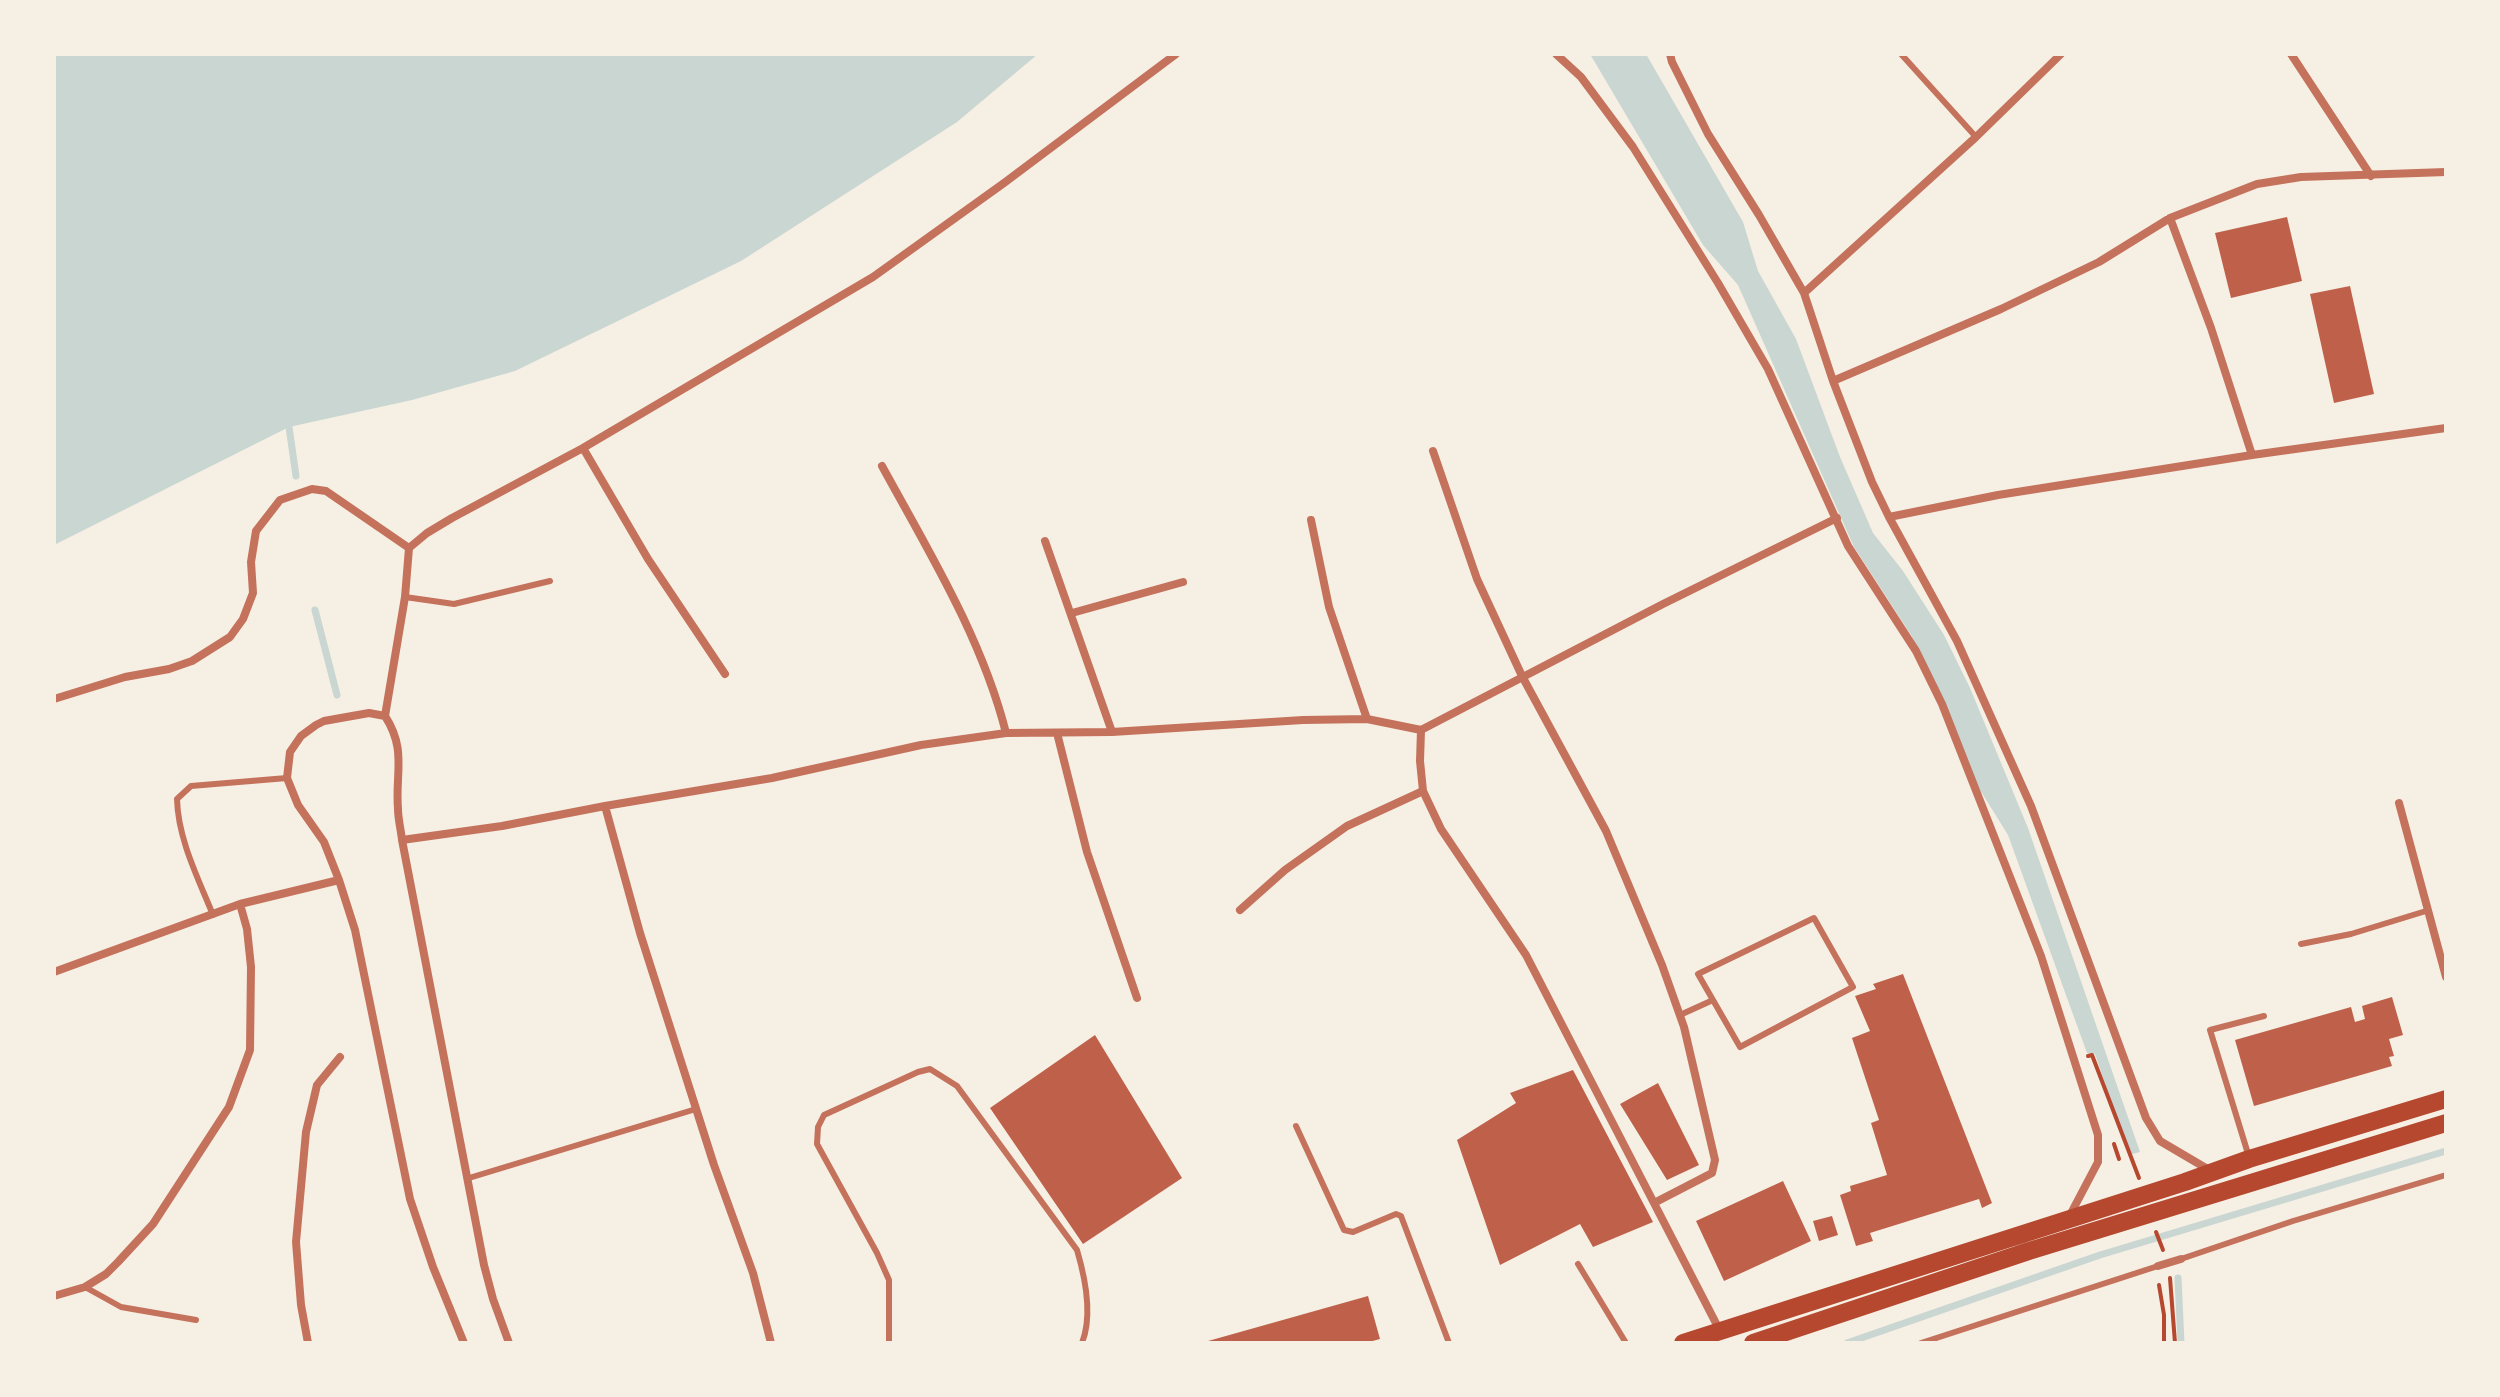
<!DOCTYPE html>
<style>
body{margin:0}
#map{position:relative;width:2500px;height:1397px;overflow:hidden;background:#f6efe4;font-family:"Open Sans",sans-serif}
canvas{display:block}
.frame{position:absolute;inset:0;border:56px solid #f6efe4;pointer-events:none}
</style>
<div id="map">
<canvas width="2500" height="1397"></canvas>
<div class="frame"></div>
</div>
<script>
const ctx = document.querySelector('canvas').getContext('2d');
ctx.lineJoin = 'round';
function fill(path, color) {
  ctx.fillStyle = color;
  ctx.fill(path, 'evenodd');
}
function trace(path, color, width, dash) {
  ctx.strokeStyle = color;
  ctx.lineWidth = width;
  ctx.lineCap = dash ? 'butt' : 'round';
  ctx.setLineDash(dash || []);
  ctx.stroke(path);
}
const water = new Path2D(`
 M54,54H1038L957,122L741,261L515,371L412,400L289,427L54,545Z
 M1590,54H1646L1743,222L1758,271L1796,339L1840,457L1873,533L1903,571L1944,635L1970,688L2028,828L2140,1152L2129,1155L2095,1054L2087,1053L2008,835L1972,777L1945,703L1911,635L1854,547L1738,285L1703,245Z`);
const stream = new Path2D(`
 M289,427L296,476
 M315,610L337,695
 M2178,1278L2181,1343
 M1847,1343L2100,1255L2446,1151`);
const building = new Path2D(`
 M2287,217L2302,281L2231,298L2215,233Z
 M2350,286L2374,394L2334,403L2310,294Z
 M1903,974L1992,1203L1982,1208L1979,1199L1870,1233L1873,1241L1856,1246L1840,1195L1851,1191L1850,1186L1887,1175L1871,1123L1879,1120L1852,1038L1870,1031L1855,996L1876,989L1873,984Z
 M2392,997L2403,1035L2389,1039L2394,1056L2389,1057L2392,1066L2254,1106L2235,1040L2351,1007L2355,1022L2365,1019L2362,1006Z
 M1095,1035L1182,1178L1083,1244L990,1108Z
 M1573,1070L1653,1222L1593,1247L1580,1224L1500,1265L1457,1140L1516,1103L1510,1093Z
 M1658,1083L1699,1165L1667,1180L1620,1104Z
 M1783,1181L1811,1241L1724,1281L1696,1221Z
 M1832,1216L1838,1235L1819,1241L1813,1221Z
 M1368,1296L1380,1339L1365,1343H1201Z`);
const path = new Path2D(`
 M2088,1056L2092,1055L2139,1178
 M2114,1144L2119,1159
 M2156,1232L2163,1250
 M2170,1278L2175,1343
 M2159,1285L2164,1315V1343`);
const service = new Path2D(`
 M1901,54L1976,137
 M405,597L454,604L550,581
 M213,915C198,878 178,839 177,799L191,786L287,778
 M1814,918L1853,987L1740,1047L1698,974Z
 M2301,944L2351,934L2426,911
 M1680,1015L1713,1000
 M1296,1126L1344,1230L1353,1232L1396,1214L1401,1216L1449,1343
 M2249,1157L2210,1030L2264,1016
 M469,1178L696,1109
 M2181,1259L2293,1221L2446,1175
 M1578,1264L1626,1343
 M85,1287L121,1307L196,1320
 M889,1343V1280L877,1253L817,1144L818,1127L824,1115L918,1072L930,1069L957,1086L1077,1250C1085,1277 1093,1315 1082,1343
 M1921,1343L2158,1266`);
const minor = new Path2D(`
 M1556,54L1581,77L1633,147L1718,283L1768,369L1848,546L1916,651L1942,704L2041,956L2098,1135V1162L2069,1217
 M1670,54L1672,62L1708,134L1759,215L1804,293L1833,381L1872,482L1889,517L1957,641L2031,806L2146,1118L2160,1141L2211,1171
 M2291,54L2371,176
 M2170,218L2211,328L2252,455
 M1804,293L1976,137L2061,54
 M1833,381L2001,309L2099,262L2170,218L2257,184L2301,177L2446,172
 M583,448L648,559L725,674
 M1433,451L1477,579L1522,676L1606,831L1662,965L1684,1027L1715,1160L1712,1173L1654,1203
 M882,466C929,552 982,638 1006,733
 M1889,517L1998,495L2252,455L2446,428
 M1311,520L1329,607L1367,719
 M1045,541L1112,732
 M1072,613L1183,582
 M54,699L125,677L169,669L192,661L230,637L243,619L253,593L251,562L256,531L280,500L312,489L326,491L409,548L427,533L452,518L583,448L873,277L1004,183L1176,54
 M385,716L405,597L409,548
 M1421,730L1420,761L1423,791L1441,829L1526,955L1720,1331
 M1057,733L1087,852L1137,998
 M2399,803L2446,977
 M605,806L640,933L714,1165L753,1273L771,1343
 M402,840L502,826L605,806L772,778L921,745L1006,733L1112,732L1303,720L1367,719L1421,730L1663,604L1837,518
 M1240,910L1285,870L1347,826L1423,791
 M54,972L240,904L339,880
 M2158,1266L2181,1259
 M54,1296L85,1287L106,1274L118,1262L153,1224L229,1107L250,1050L251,967L247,929L240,904
 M308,1343L301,1305L296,1242L306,1132L317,1085L340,1057
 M464,1343L433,1267L410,1199L355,930L339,880L324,842L298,805L287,778L290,752L301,736L316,725L324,721L369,713L385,716C407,750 395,773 398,809C398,819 401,830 402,840L484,1265L493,1299L509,1343`);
const primary = new Path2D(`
 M1683,1343L2185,1182L2249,1159L2446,1099
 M1753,1343L2029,1251L2446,1123`);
fill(water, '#c9d6d2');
trace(stream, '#c9d6d2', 7);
fill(building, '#bf614a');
trace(path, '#b5482f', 4);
trace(service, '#c5725c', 6);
trace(minor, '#c5725c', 8);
trace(primary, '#b5482f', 18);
</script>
